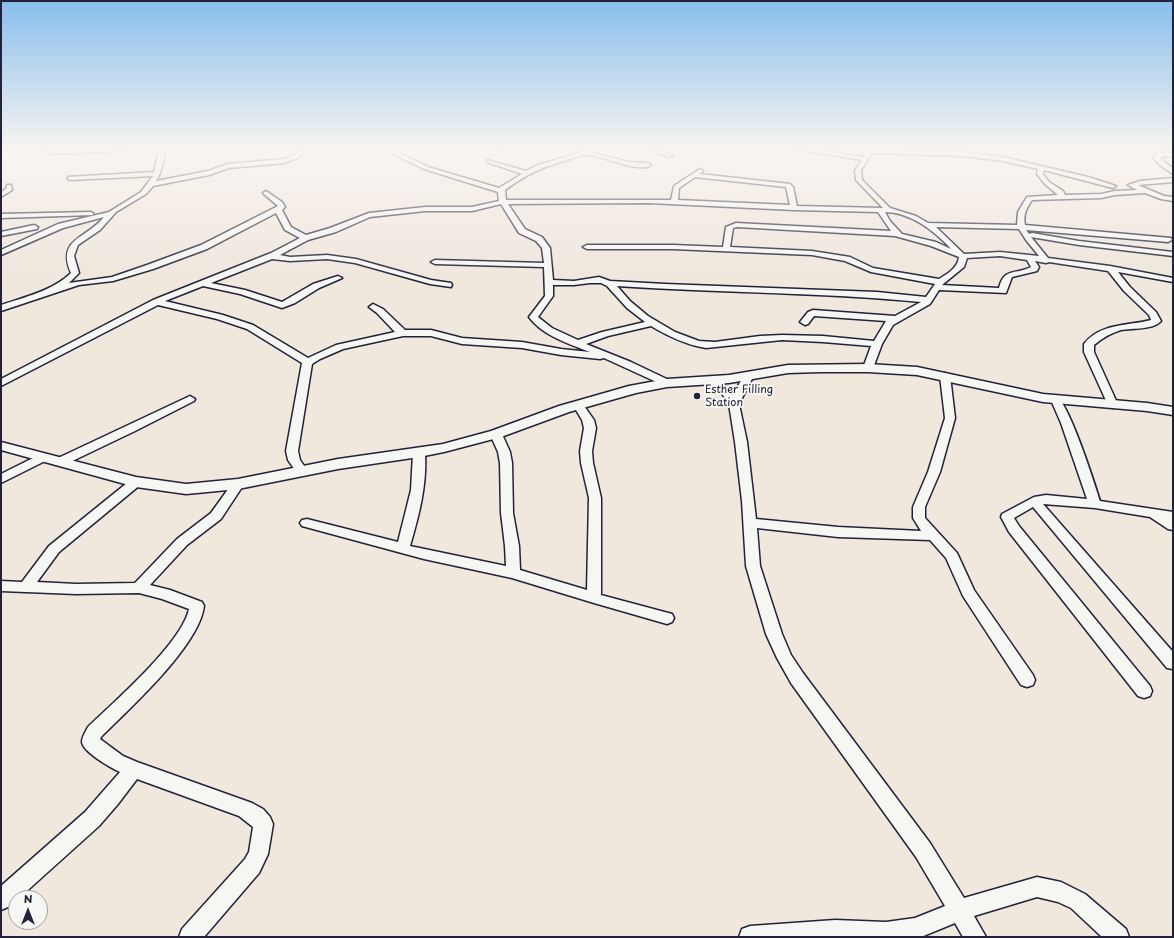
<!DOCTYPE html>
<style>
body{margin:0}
#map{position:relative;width:1174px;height:938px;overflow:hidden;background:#f0e7dd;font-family:"Playpen Sans",sans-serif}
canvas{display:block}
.frame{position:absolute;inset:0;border:2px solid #22223b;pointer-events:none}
.north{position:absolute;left:8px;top:890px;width:40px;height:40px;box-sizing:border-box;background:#f6f6f2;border:1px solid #a1a1a9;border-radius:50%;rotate:0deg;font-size:11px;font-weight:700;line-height:16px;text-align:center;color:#22223b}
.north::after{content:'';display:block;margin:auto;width:14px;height:18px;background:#22223b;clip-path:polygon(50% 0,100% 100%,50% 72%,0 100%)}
</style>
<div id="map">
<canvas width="1174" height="938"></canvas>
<div class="frame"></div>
<div class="north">N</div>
</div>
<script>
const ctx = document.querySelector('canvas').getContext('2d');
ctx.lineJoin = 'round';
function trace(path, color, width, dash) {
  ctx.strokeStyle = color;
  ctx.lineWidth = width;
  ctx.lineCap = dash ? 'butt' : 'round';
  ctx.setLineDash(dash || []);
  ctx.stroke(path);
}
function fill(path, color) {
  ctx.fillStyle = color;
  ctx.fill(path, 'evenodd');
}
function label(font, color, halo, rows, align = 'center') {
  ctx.font = font + ' "Playpen Sans",sans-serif';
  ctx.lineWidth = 4;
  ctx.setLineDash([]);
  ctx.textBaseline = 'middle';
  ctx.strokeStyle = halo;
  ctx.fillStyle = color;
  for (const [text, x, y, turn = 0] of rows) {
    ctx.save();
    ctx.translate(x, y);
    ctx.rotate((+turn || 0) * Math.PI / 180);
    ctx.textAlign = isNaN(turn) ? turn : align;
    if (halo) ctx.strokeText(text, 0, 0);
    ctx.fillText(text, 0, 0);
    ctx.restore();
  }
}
const minor = new Path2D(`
 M38,149H124L121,151L52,154Z
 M159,149H165C164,161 162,171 156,181L208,171L228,164L283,159L293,156L302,149H309L297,158L284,163L229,168L209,175L153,186L146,194L116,212L100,230L78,245L74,256L79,273L69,283L112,277L147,265L201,245L278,206L264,194L263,193L266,191L282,202L285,207L282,210L291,227L306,235L330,228L369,213L425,207H472L499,201L498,192L424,169L391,153V149H397L396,151L428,167L499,188L522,174L487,162V160L526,171L538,165L593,149H603L592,153L629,162L648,163L651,165C638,174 601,154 586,155C580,155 573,158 568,160C542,167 527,174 505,190L506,200H671L674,186L700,169L703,171L700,174L790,184L793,187L797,206L883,208L856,180L855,170L862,160L795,149H810L864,157L865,155L860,149L963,152L1003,157L1088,177L1116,186L1113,188L1044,170L1043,174L1049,182L1063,191L1065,195L1101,194L1115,191L1137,190L1128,185L1140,181L1173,178V182L1138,185L1164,196L1173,197V201L1161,199L1145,193L1115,195L1101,198L1032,200C1026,209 1023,214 1025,225L1171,238L1172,240L1168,242L1026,230L1029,234L1032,233L1079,241L1173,252V256L1079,245L1031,237L1048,258L1110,266L1173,278V282L1118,272L1130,287L1156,312L1161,321C1153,330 1133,328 1121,330C1111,333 1102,338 1094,345V352L1118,405L1113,408L1108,405L1084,352V344C1100,323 1128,326 1151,320L1149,315L1124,291L1108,271L1049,262L1046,263L1035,261L1039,267L1037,271L1012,277L1006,293L939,290L930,304L893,325L882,344L873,368L868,371L863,368L871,346L823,342L782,340L706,348C686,345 668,336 651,326L608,336L586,344L631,362L671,381L672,383L671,385H663L604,358L600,359L561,355L522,348L462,344L431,336H403L343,349L320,359L312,364L298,451L300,460L307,470L305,473H297L288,460L286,451L302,363L247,329L217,319L158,305L1,386V379L153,300L271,253L300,238L285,230L276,213L207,249L153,269L113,281L79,285L1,311V305C25,297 52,291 71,273C56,238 87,239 104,217L63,228L1,255V250L58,224L109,212L141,192L153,176L70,180L68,179V177L154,172ZM869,153L963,156L1003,161L1038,169L1037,174L1045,184L1058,195L1027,197L1018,212L1017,225L928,223L916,216L890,208L862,180L861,170L871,155ZM695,177L786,187L790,205L678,200L679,188ZM649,203L794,210L878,212L891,231L736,223L726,227L723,247L673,245H587L583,247L587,249H673L812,255L845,261L871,272L935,284L926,297L877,292L665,284L610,281L599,277L574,281L553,280L550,248L542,237L525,229L508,204ZM501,204L519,233L536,241L542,248L544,263L435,260L431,262L435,264L544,267L545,296L529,317C542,335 569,344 590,352L561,349L522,342L462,338L431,330H405L383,309L373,304L369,307L377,313L395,332L336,345L308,358L253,325L223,315L165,301L203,286L240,294L282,308L295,303L319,288L342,278L338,276L313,284L282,302L245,290L211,283L272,259L290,261L327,259L355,263L430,284L451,287L452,285L451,283L431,280L356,259L327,255L290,257L280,255L308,240L336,232L370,217L425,211H472ZM885,212C910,212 935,231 951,249L936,242L902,234L890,221ZM737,227L895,236L931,246L959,257C958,268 947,274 939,279L873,268L850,257L812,251L730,247L733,228ZM936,227L1019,229L1026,240L1039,256L1000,252L964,254ZM1000,256L1027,260L1031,267C1016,275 1004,267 999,288L942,285L964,267L967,258ZM590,283H601L607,286L627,308L645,322L602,332L578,340L552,328L538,317L553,296V285H574ZM617,286C718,293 820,292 921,302L895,316L813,310L808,312L800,322L805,325L808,324L814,316L886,321L874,341L823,336L782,335L760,336L715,342L699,341L675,332L648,316L630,301Z
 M494,149H505L506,150L503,152Z
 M647,149H656L673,156L668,157Z
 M1173,152V156L1159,157L1173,169V174L1160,165L1153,157L1157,153Z
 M7,185H11L12,190L1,197V192L6,189Z
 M91,212L93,213V215L1,218V214Z
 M34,225L38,227L37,229L1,236V232Z
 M749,372L754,375L739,404L747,442L756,519L838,527L921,531L913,518V507L928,472L945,418L940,376L945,373L950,376L955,418L940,472L925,507V518L957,553L974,590L1033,675L1035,680L1033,685L1027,687L1021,685L963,596L946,558L930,540L838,537L757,528L760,566L782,634L791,655L803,673L930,843L964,898L1037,877L1061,882L1085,894L1126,929L1129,937H1102L1071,908L1058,902L1037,897L974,916L986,937H963L955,923L921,937H739L742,929L750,926L835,920L886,922L915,918L945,906L916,857L791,683L777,658L766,634L746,566L742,501L735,442L729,404L723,395L708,380L713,377L717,378L733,395L744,375Z
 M190,396L195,399L194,401L135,431L64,465H56L54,462L56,459Z
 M1056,397C1068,400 1095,485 1100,501L1173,512V530L1168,529L1150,517L1095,508L1043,504L1173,652V669L1167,668L1033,507L1014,518L1019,526L1150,686L1152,691L1150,696L1144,698L1138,696L1009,532L1001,517L1002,514L1034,497L1046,495L1087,499L1061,423L1051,400Z
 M578,402L582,403L594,420L596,428L592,451L593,463L601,498V595L672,614L674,618L672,622L667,624L594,603L512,578L424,559L302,526L300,523L302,520L307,519L398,542L411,490L413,453L415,451H423L425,453C427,485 419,515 410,546L506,566L505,546L501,513L500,463L498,452L490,434L492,432H500L502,434L510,452L512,463L513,513L519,546L520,570L587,590L589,498L581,463L580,451L584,428L582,420L573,405Z
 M41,454L45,455L47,458L45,461L1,483V474Z
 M136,478L140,479L142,482L140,485L59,552L37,582L76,584L135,583L177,539L211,513L234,481H242L244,484L221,519L187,545L150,585L170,590L202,602L204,606C199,646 130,708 101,737L100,739L123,756L137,762L252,803L263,809L270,817L273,824L268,854L259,873L204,937H179L182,929L245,859L249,852L253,827L239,816L137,779L118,804L99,826L19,898H16V900L8,907L1,910V886L85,812L120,772C111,768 83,752 82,742C82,737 86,731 88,727C114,702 182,643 189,609L162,599L139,593L76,594L1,591V581L22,582L49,546L132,479Z`);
const tertiary = new Path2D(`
 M868,364L917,367L1043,394L1147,403L1173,407V415L1147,411L1043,402L917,375L868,372H820L788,373L729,383L667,387L636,393L569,412L501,437L444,452L419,457L338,469L238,489L197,493L186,494L136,487L1,450V442L136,477L186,484L238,479L338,459L443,444L491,431L559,406L629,386L667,379L729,375L788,365Z`);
const markers = [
 [697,396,4,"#22223b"]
];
const poiNames = [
 ["Esther Filling",705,390],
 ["Station",705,403]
];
trace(minor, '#22223b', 3);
trace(tertiary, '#22223b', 3);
fill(minor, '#f6f6f2');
fill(tertiary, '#f6f6f2');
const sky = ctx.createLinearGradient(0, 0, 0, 280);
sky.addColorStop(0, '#87beed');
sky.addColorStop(0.53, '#f8f4f0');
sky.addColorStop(1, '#f8f4f000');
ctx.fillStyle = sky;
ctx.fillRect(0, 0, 1174, 280);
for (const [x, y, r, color] of markers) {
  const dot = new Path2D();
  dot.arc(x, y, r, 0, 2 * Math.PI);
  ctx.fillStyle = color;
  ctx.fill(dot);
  trace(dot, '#f6f6f2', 1.5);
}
label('11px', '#22223b', '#f6f6f2', poiNames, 'left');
</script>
